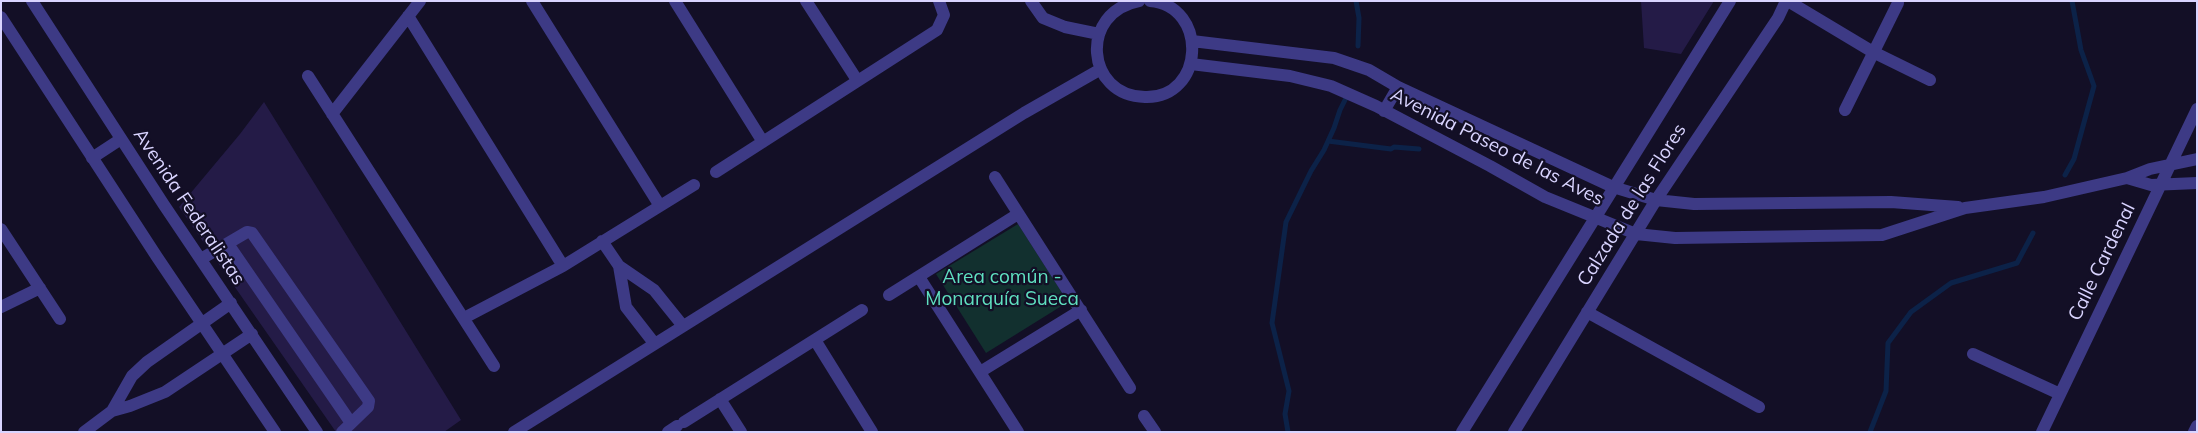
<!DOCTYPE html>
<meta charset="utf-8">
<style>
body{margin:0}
#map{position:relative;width:2198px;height:433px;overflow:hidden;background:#130f26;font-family:Mulish,sans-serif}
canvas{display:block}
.frame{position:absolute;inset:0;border:2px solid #d9d4ff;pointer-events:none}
</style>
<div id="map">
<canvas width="2198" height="433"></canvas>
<div class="frame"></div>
</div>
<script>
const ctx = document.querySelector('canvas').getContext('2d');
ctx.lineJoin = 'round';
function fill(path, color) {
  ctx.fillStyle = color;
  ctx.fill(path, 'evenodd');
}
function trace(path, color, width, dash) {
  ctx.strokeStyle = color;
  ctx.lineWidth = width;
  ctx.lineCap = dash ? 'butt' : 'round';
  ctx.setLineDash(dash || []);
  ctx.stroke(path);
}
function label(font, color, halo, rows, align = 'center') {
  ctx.font = font + ' Mulish,sans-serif';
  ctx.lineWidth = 4.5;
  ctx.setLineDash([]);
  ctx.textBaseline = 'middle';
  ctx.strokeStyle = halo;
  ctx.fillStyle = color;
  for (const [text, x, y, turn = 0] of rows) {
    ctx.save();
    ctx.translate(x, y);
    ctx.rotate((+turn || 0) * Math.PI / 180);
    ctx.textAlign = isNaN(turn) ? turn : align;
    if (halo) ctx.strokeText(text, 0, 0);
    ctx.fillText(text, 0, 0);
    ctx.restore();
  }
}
const green = new Path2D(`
 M1018,224L1068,302L986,353L936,274Z`);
const stream = new Path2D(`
 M1356,1L1359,18L1358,46
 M1328,141L1391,149L1394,147L1419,149
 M2065,175L2074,159L2094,86L2081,50L2072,1
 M1288,432L1285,414L1289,391L1272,323L1286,222L1311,171L1324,150L1334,128L1340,110L1346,98
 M1870,432L1886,391L1888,343L1911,312L1951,283L2017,263L2033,233`);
const building = new Path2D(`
 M1641,1H1714L1681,54L1644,48Z
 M264,102L461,420L444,432H336L179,207L240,134Z`);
const minor = new Path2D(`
 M32,1L164,205L317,432
 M532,1L660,206
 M675,1L763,142
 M806,1L857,80
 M1031,1L1043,18L1065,27L1099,34
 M1139,1C1079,12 1085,96 1145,97C1205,99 1209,6 1150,1
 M1788,1L1873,52L1930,80
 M408,16L563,266
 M1,17L157,257L275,432
 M1192,41L1334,58L1369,70L1398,87L1613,187L1656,200L1694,204L1891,202L1958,207
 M1191,64L1290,76L1331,86L1376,106L1490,166L1545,197L1636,234L1675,238L1882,235L1965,208L2044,197L2127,178L2150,169L2197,159
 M308,76L494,366
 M1845,110L1898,3
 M1384,111L1398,87
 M332,114L420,1
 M92,158L121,139
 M716,172L937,30L944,15L939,1
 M995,177L1130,388
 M2127,178L2151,185L2197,183
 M1,229L60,319
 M602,241L619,266L654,290L683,326
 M228,244L351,423
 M201,259L247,232L252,233L369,401L368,407L342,432
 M619,266L626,307L654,343
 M919,277L1018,432
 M889,295L1018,214
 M1,307L40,288
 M1587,312L1759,407
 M464,318L563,266L694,185
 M815,340L872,432
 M1973,354L2060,394
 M980,372L1081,310
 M720,399L741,432
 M112,411L132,376L147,362L231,303
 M1144,416L1155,432
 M684,422L862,310
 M84,432L112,411L130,406L165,392L252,334
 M514,432L1024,113L1101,69
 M668,432L677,426
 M1462,432L1730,1
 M1514,432L1656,200L1778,18L1786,1
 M2042,432L2197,109
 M2194,432L2197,426`);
const streetNames = [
 ["Avenida Paseo de las Aves",1497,147,27],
 ["Calzada de las Flores",1632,205,-58],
 ["Avenida Federalistas",189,207,56],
 ["Calle Cardenal",2102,262,-64]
];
const parkNames = [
 ["Area común -",1002,277],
 ["Monarquía Sueca",1002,299]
];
fill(green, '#12302f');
trace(stream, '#0c2248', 5);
fill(building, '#241b47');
trace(minor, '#3d3a85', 12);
label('19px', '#d9d4ff', '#130f26', streetNames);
label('19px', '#5fe0c0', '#130f26', parkNames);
</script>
